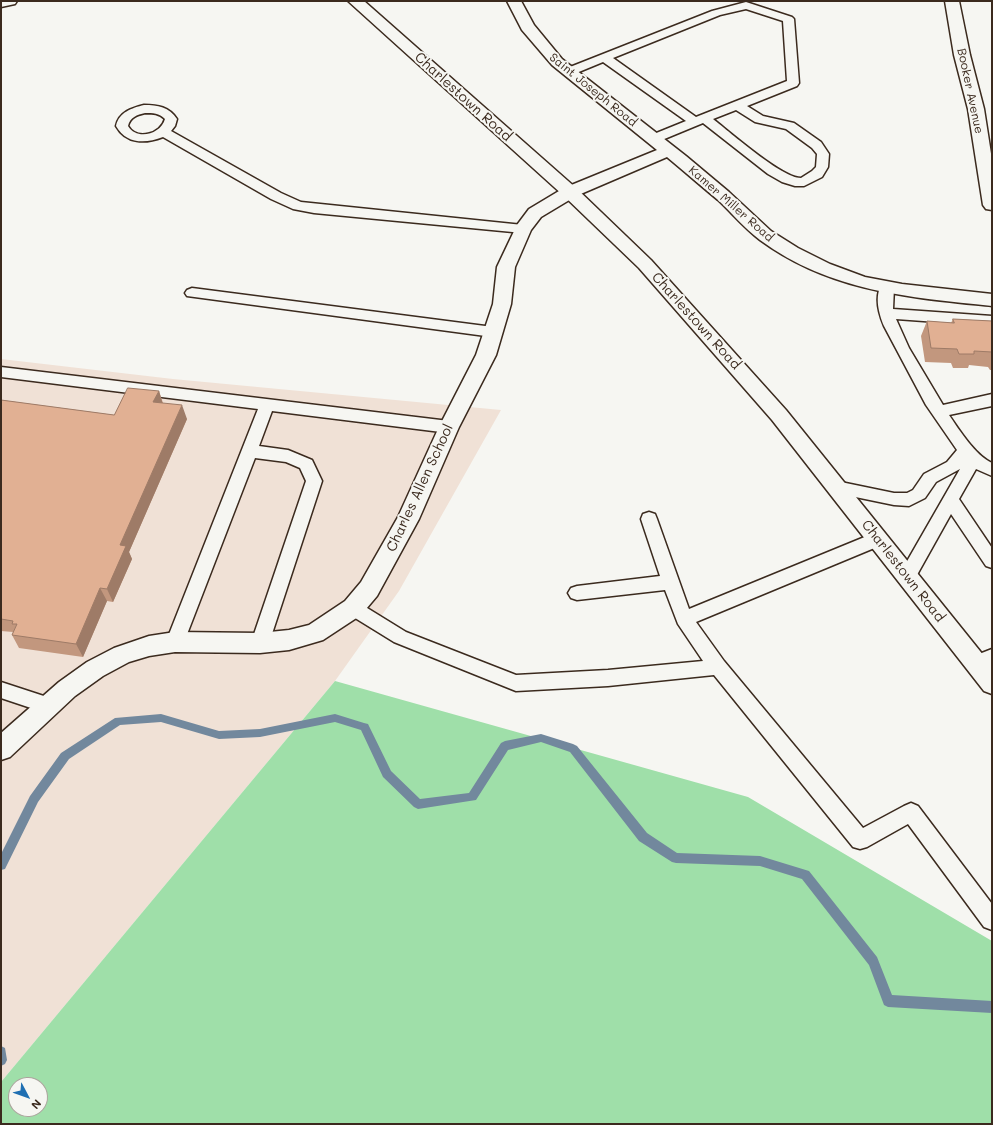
<!DOCTYPE html>
<style>
body{margin:0}
#map{position:relative;width:993px;height:1125px;overflow:hidden;background:#f6f6f2;font-family:Mali,sans-serif}
canvas{display:block}
.frame{position:absolute;inset:0;border:2px solid #3b2a1e;pointer-events:none}
.north{position:absolute;left:8px;top:1077px;width:40px;height:40px;box-sizing:border-box;background:#f6f6f2;border:1px solid #aba49d;border-radius:50%;rotate:131deg;font-size:11px;font-weight:700;line-height:16px;text-align:center;color:#3b2a1e}
.north::after{content:'';display:block;margin:auto;width:14px;height:18px;background:#1f6fb2;clip-path:polygon(50% 0,100% 100%,50% 72%,0 100%)}
</style>
<div id="map">
<canvas width="993" height="1125"></canvas>
<div class="frame"></div>
<div class="north">N</div>
</div>
<script>
const ctx = document.querySelector('canvas').getContext('2d');
ctx.lineJoin = 'round';
function fill(path, color) {
  ctx.fillStyle = color;
  ctx.fill(path, 'evenodd');
}
function trace(path, color, width, dash) {
  ctx.strokeStyle = color;
  ctx.lineWidth = width;
  ctx.lineCap = dash ? 'butt' : 'round';
  ctx.setLineDash(dash || []);
  ctx.stroke(path);
}
function label(font, color, halo, rows, align = 'center') {
  ctx.font = font + ' Mali,sans-serif';
  ctx.lineWidth = 4;
  ctx.setLineDash([]);
  ctx.textBaseline = 'middle';
  ctx.strokeStyle = halo;
  ctx.fillStyle = color;
  for (const [text, x, y, turn = 0] of rows) {
    ctx.save();
    ctx.translate(x, y);
    ctx.rotate((+turn || 0) * Math.PI / 180);
    ctx.textAlign = isNaN(turn) ? turn : align;
    if (halo) ctx.strokeText(text, 0, 0);
    ctx.fillText(text, 0, 0);
    ctx.restore();
  }
}
const built = new Path2D(`
 M1,359L173,379L501,410L399,591L335,681L1,1082Z`);
const green = new Path2D(`
 M335,681L748,797L992,941V1123L1,1124V1082ZM16,1085H40V1109H16Z`);
const stream = new Path2D(`
 M161,714L219,731L260,729L335,714L364,723L368,724L391,771L420,799L469,793L501,743L505,741L541,734L573,744L577,746L647,833L677,853L760,856L809,871L877,957L892,995L992,1001V1013L888,1007L884,1005L869,965L802,879L760,866L676,863L672,862L639,841L570,752L541,742L508,750L476,800L418,809L414,807L383,777L361,730L335,722L260,737L219,739L161,722L120,725L69,759L38,802L5,869L1,870V854L30,796L61,753L115,718Z
 M1,1046L5,1048L7,1060L5,1064L1,1066Z`);
const service = new Path2D(`
 M746,2L792,17L794,19L799,83L797,86L747,106L763,116L794,123L821,142L829,154L828,167L822,177L804,186H795L782,182L768,174L703,123L657,142H649L647,139L649,136L686,121L603,62L569,76L563,72L565,69L712,11ZM746,9L783,21L787,81L696,117L613,58L720,15ZM736,110L755,122L786,129L812,148L817,154L816,167L812,171L801,178C782,178 731,133 713,119Z
 M144,105C158,105 169,107 177,119L175,126L171,131L281,193L301,202L523,225L528,226L530,229L528,232L523,233L314,213L293,209L271,199L163,137C145,144 126,144 116,126C119,112 132,108 144,105ZM145,113C153,113 159,113 165,119C161,134 137,141 128,126C130,117 137,115 145,113Z
 M887,282L892,284L894,287L893,309L992,316V326L896,319L909,348L943,405L992,394V406L949,415C960,431 975,455 992,463V476L976,469L959,499L992,548V568L986,566L951,514L913,582L907,584L901,582L898,577L960,469L936,482L925,498L909,506L894,505L836,493L830,491L828,487L830,483L836,481L894,493H907L913,490L924,474L947,462L957,450L926,405L884,326C879,314 874,296 882,284Z
 M192,288L493,327L498,328L500,332L498,336L493,337L187,296L185,293L187,290Z
 M1,367L449,421L455,423L457,427L455,431L449,433L272,411L259,446L288,450L312,460L322,481L269,643L266,648L260,651L254,648L251,643L306,481L300,468L286,462L255,458L184,642L181,647L175,650L169,647L166,642L258,409L1,377Z
 M649,512L655,514L657,519L689,609L872,534L878,532L884,534L886,539L884,544L696,622L724,661L863,828L904,806L911,803L918,806L992,904V930L984,927L908,824L867,847L860,849L853,847L714,675L608,686L516,691L394,642L347,613L344,608L347,603L353,601L359,603L406,632L516,675L608,670L703,661L678,624L665,590L577,600L571,598L568,593L571,588L577,586L660,576L641,519L643,514Z
 M992,649V665L975,671L969,668L966,663L969,658Z
 M1,682L56,700L58,706L56,712L49,714L1,698Z`);
const minor = new Path2D(`
 M507,1H521L534,25L562,59L686,156L729,192L771,231L798,248L830,264L865,277L902,284L992,294V306C908,297 831,292 760,240C744,228 732,213 718,200C701,186 684,171 667,157L576,196L541,217L531,230L515,267L511,304L496,355L459,427L419,519L377,596L361,615L323,640L289,650L260,653L175,652L149,656L129,662L103,676L75,696L10,757L1,760V733L59,682L87,662L114,648L149,636L175,632L260,633L289,630L309,625L345,601L361,582L398,517L439,427L476,355L493,304L497,267L517,225L529,209L564,188L657,150L552,65L522,30Z
 M945,1H959L970,55L984,109L992,160V210L986,209L983,205L968,109L954,55Z`);
const primary = new Path2D(`
 M348,1H364L576,188L651,260L786,410L992,666V694L984,691L772,420L639,268L564,196Z`);
const motorway = new Path2D(`
 M1,1H17L15,4L1,7Z`);
const wall = new Path2D(`
 M953,319L992,321V370H990L988,367L969,365L968,368H953L951,363L925,362L921,336L927,321L951,323Z
 M159,391L163,403L187,419L129,552L132,559L113,602L107,601L83,657L19,648L12,635L13,632L1,631V400L114,415Z`);
const shadedWall = new Path2D(`
 M159,391L163,405L153,402Z
 M182,405L187,419L129,552L132,559L113,602L107,589L120,545Z
 M100,588L107,601L83,657L76,644Z`);
const building = new Path2D(`
 M953,319L992,321V352L974,351V354H959L957,349L931,348L927,321L954,323Z
 M128,388L159,391L153,402L182,405L120,545L126,546L107,589L100,588L76,644L12,635L17,624H12L13,621L1,619V400L114,415Z`);
const farStreetnames = [
 ["Saint Joseph Road",593,90,39],
 ["Booker Avenue",970,91,78],
 ["Kamer Miller Road",731,204,41]
];
const streetNames = [
 ["Charlestown Road",463,97,42],
 ["Charlestown Road",696,321,48],
 ["Charles Allen School",420,488,-65],
 ["Charlestown Road",903,571,52]
];
fill(built, '#f0e1d6');
fill(green, '#9fdfa9');
fill(stream, '#72889d');
trace(service, '#3b2a1e', 3);
trace(minor, '#3b2a1e', 3);
trace(primary, '#3b2a1e', 3);
trace(motorway, '#3b2a1e', 3);
fill(service, '#f6f6f2');
fill(minor, '#f6f6f2');
fill(primary, '#f6f6f2');
fill(motorway, '#f6f6f2');
fill(wall, '#c2977e');
fill(shadedWall, '#9e7b67');
fill(building, '#e1b093');
trace(building, '#9e7b67', 1);
label('12px', '#3b2a1e', '#f6f6f2', farStreetnames);
label('14px', '#3b2a1e', '#f6f6f2', streetNames);
</script>
